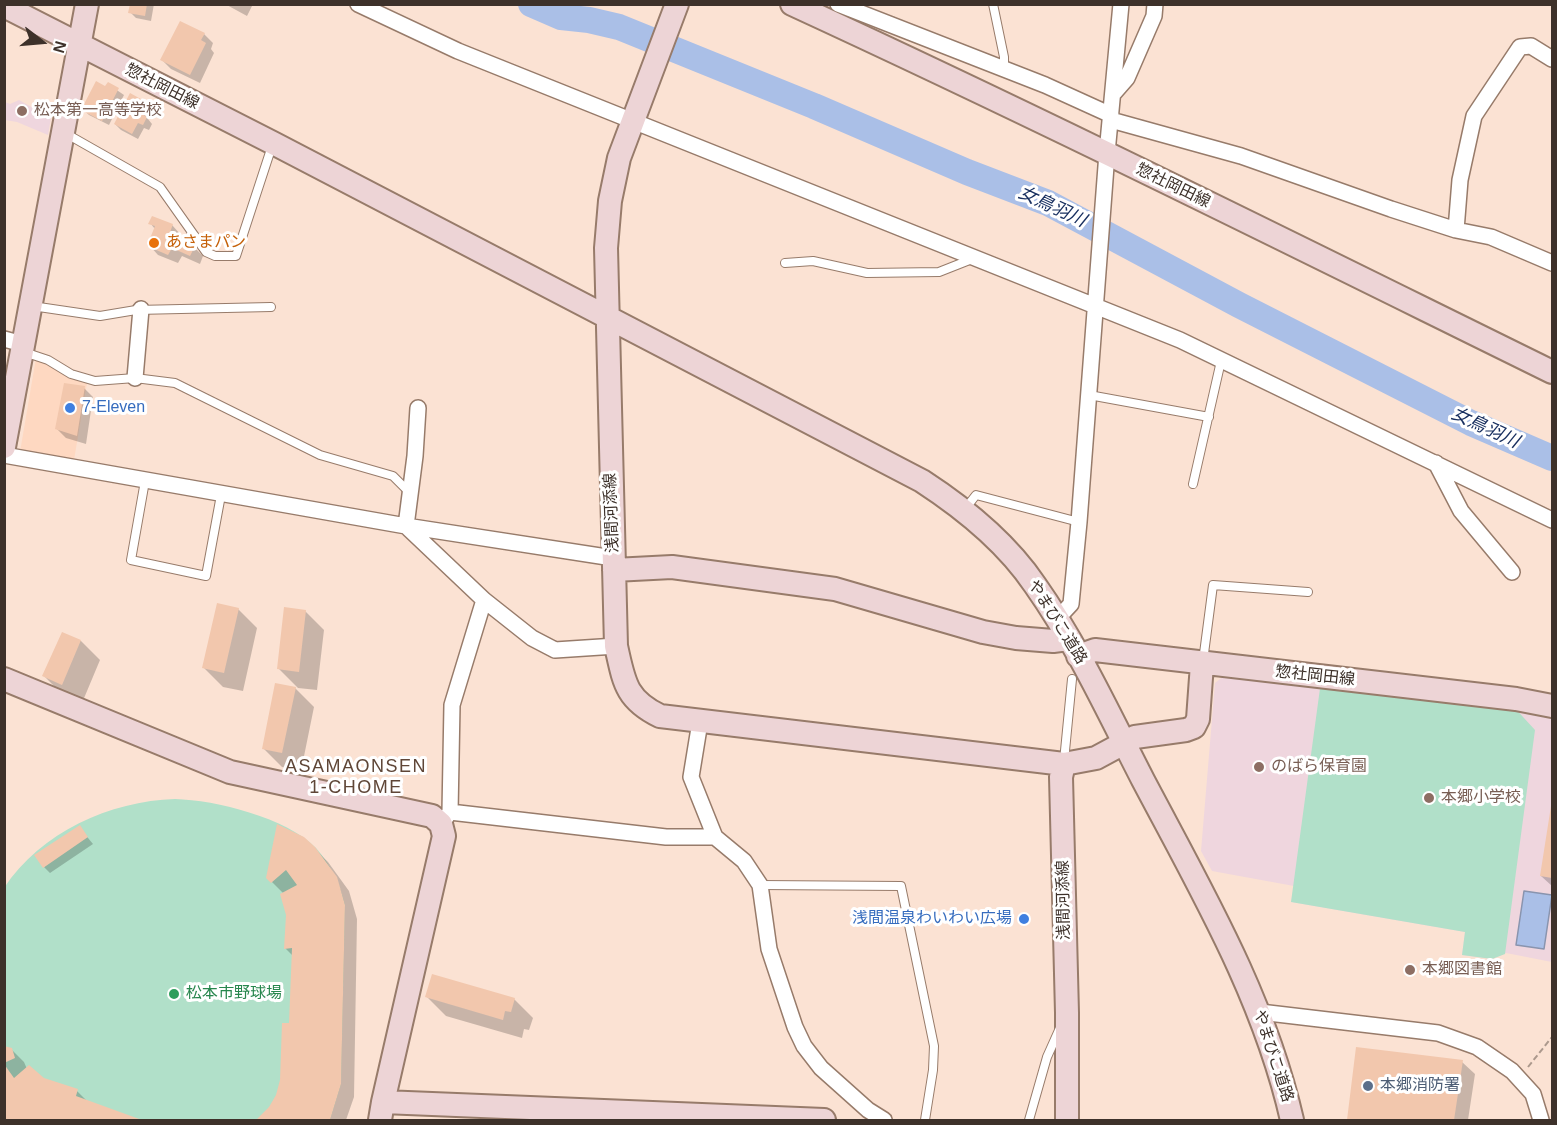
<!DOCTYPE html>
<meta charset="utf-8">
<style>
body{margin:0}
#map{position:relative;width:1557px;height:1125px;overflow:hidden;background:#fbe2d3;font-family:Helvetica,sans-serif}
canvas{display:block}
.frame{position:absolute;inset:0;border:6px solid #3d312a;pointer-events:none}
.north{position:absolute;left:12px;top:12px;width:60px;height:60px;-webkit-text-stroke:4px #fff;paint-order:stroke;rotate:106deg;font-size:16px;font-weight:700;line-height:24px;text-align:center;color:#3d312a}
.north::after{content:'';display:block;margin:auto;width:21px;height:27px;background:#3d312a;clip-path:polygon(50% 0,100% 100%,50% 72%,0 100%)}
</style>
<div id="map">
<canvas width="1557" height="1125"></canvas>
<div class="frame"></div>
<div class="north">N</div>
</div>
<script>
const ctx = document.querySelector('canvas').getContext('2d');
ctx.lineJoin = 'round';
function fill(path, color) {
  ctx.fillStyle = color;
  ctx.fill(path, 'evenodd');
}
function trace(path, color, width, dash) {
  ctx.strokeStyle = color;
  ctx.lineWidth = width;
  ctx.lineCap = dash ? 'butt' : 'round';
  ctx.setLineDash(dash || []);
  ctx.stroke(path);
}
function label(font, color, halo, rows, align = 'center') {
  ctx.font = font + ' Helvetica,"Noto Sans JP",sans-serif';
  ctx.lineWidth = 6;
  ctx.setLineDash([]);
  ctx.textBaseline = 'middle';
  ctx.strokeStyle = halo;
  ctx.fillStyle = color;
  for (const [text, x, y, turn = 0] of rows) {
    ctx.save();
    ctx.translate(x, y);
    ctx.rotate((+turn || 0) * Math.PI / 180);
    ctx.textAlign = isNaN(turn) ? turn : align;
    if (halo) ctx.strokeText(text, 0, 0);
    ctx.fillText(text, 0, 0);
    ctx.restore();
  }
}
const built = new Path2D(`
 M36,358L87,383L74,460L20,452Z`);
const education = new Path2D(`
 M19,100L51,118L48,135L17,122L5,120V102L10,104Z
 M1229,672L1552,711V962L1506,953L1492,959L1462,955L1465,932L1291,902L1294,886L1212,871L1201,851L1215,683Z`);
const green = new Path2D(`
 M1321,681L1512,705L1535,730L1505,954L1492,959L1462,955L1465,932L1291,902Z
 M175,799C216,800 287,818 316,848C331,865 340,884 345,905L341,1084L330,1120H5L4,888C41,832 110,801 175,799Z`);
const water = new Path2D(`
 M1524,891L1552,895L1544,949L1516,945Z`);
const shadow = new Path2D(`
 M131,4H154L151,21L136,18L130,12Z
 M225,4H253L247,16Z
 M204,34L213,43L211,49L214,53L200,83L171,69L162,60Z
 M108,84L124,95L109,125L89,115L83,109L106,88Z
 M147,104L153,110L148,119L152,124L149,130L144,128L138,139L121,130L115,124Z
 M150,223L172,225L181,235L179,241L194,247L203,256L200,264L182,256L178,263L158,255L149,245L155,229Z
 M84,388L93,397L86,444L66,438L57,429Z
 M238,609L257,628L243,691L223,687L204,668Z
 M305,611L324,630L317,690L298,688L279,669Z
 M62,634L81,641L100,660L82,703L63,695L44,676Z
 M295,688L314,707L301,771L282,767L263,748Z
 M1552,808V886L1541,876Z
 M79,827L93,844L50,873L44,867Z
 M314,848L328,862L349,891L357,919L354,1097L346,1120H257L270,1108L278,1095L290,1025L293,956L285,948L287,915L284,894L268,878Z
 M427,997L514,999L533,1018L529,1030L524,1029L522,1038L446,1016Z
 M4,1048L11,1049L24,1062L27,1069L43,1079L77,1091L88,1102L139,1120H4Z
 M1357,1049L1462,1062L1475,1074L1468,1120H1349Z`);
const river = new Path2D(`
 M531,4L561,17L589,20L619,27L814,106L967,172L1048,203L1239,305L1471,423L1552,458`);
const building = new Path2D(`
 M130,4H147L145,16L128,13Z
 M180,21L205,33L201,40L206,43L190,75L160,60Z
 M96,81L105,86L108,82L119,88L102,121L81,110Z
 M130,93L148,103L142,114L147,117L143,125L138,123L132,134L114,124Z
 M152,216L173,224L169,235L195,246L190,256L172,248L168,255L147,246L155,226L148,224Z
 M64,383L85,386L77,436L55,429Z
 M217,603L239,608L224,673L202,668Z
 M284,607L306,610L299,672L277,669Z
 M62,632L81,640L62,685L42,676Z
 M275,683L296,687L282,753L262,749Z
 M1551,806H1552V878L1540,876Z
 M277,824L304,837L315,847L337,877L345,905L341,1084L330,1120H256L269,1107L276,1095L280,1080L282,1023H289L292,948L284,949L286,915L280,894L297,885L286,870L271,883L266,878Z
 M80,825L88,837L43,868L34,855Z
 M432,974L515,998L511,1012L505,1011L503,1020L425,997Z
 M4,1046L12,1048L15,1058L4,1063Z
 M1356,1047L1463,1060L1454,1120H1347Z
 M4,1064L14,1078L29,1065L44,1078L78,1089L76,1096L142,1120H4Z`);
const path = new Path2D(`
 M1528,1067L1552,1037`);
const lane = new Path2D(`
 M993,4L1004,57V70
 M65,133L160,187L206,252L215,256H236L272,146
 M785,263L813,261L867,273L939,272L972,259
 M32,306L100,316L136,310L271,307
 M24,352L48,360L71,374L95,381L135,378L175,383L320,455L393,476L409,492
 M1089,395L1209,417
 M145,481L131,560L206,576L221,495
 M1193,484L1221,361
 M965,509L976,495L1079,522
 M1203,661L1213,585L1308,592
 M1064,761L1072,679
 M760,885L901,886L934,1046L933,1070L925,1120
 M1029,1120L1047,1057L1060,1028`);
const street = new Path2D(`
 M358,4L458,51L1180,340L1552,520
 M838,4L1045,85L1111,115
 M1113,94L1127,78L1154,16L1155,4
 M1111,120L1241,156L1391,209L1456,230L1491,237L1552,263
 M1456,230L1460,180L1474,116L1520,47L1531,46L1552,59
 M4,339L23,344
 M135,378L141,309
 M418,408L415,456L406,526L484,600L532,638L555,650L616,646
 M4,455L406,526L613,558
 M1436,463L1461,511L1512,572
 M1057,619L1071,604L1079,522L1107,153L1121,4
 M700,722L691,777L715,837L744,861L760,885L769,949L795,1027L804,1046L821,1068L868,1110L884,1120
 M450,812L666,837H715
 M445,819L450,812L452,705L484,600
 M1260,1012L1438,1033L1477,1047L1512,1071L1533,1094L1541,1120`);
const secondary = new Path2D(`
 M677,4L619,158L610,201L606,248L616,646C624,681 625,699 660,716L1064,764L1096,758L1135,737L1186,730L1194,727L1198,719L1202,664
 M792,4C1048,122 1300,248 1552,372
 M4,6L273,143L922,481C965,509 1006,542 1035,585C1078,646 1109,714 1143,780C1201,890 1264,997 1292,1120
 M4,447L87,4
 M614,570L672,567L835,589L983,632L1016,638L1053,641L1068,639
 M1078,656L1095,650L1516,699L1552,706
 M4,679L230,772L432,816L441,824L444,836L383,1102
 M1064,764L1061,777L1067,1013V1120
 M380,1120L383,1102L824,1120`);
const markers = [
 [22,111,6,"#8d6e63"],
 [154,243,6,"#e8710a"],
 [70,408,6,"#3f7fe0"],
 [1259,767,6,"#8d6e63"],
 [1429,798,6,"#8d6e63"],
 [1024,919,6,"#3f7fe0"],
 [1410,970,6,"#8d6e63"],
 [174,994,6,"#2e9e5b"],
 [1368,1086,6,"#5c6f8a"]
];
const streetNames = [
 ["惣社岡田線",162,87,27],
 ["惣社岡田線",1173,186,26],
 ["浅間河添線",612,513,-92],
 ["やまびこ道路",1057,622,58],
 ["惣社岡田線",1315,676,6],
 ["浅間河添線",1064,900,-91],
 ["やまびこ道路",1273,1056,72]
];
const educationNames = [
 ["松本第一高等学校",34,111],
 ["のばら保育園",1271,767],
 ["本郷小学校",1441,798],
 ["本郷図書館",1422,970]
];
const foodNames = [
 ["あさまパン",166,243]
];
const shopNames = [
 ["7-Eleven",82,408],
 ["浅間温泉わいわい広場",1012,919,"right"]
];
const leisureNames = [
 ["松本市野球場",186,994]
];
const serviceNames = [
 ["本郷消防署",1380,1086]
];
const waterNames = [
 ["女鳥羽川",1052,207,25],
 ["女鳥羽川",1485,428,25]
];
const neighbourhoodNames = [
 ["ASAMAONSEN",356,767],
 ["1-CHOME",356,788]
];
fill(built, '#fed8c1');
fill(education, '#efd6de');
fill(green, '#b1e0c9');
fill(water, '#aabfe7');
trace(water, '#8994ae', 1.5);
fill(shadow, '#0003');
trace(river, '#aabfe7', 26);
fill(building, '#f2c7ad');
trace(lane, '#977b6a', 10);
trace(street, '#977b6a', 18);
trace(secondary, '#977b6a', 26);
trace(path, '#ac998d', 2, [6, 3]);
trace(lane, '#fff', 8);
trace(street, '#fff', 15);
trace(secondary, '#edd4d6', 22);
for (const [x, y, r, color] of markers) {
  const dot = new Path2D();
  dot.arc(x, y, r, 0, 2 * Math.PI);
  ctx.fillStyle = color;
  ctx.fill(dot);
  trace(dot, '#fff', 2);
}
label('16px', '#3d312a', '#fff', streetNames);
label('16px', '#785e54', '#fff', educationNames, 'left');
label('16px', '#c56008', '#fff', foodNames, 'left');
label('16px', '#366cbe', '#fff', shopNames, 'left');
label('16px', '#27864d', '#fff', leisureNames, 'left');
label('16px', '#4e5e75', '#fff', serviceNames, 'left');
label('italic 18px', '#193060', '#fff', waterNames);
ctx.letterSpacing = '1.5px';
label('18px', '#5f4637', '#fff', neighbourhoodNames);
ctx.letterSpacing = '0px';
</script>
